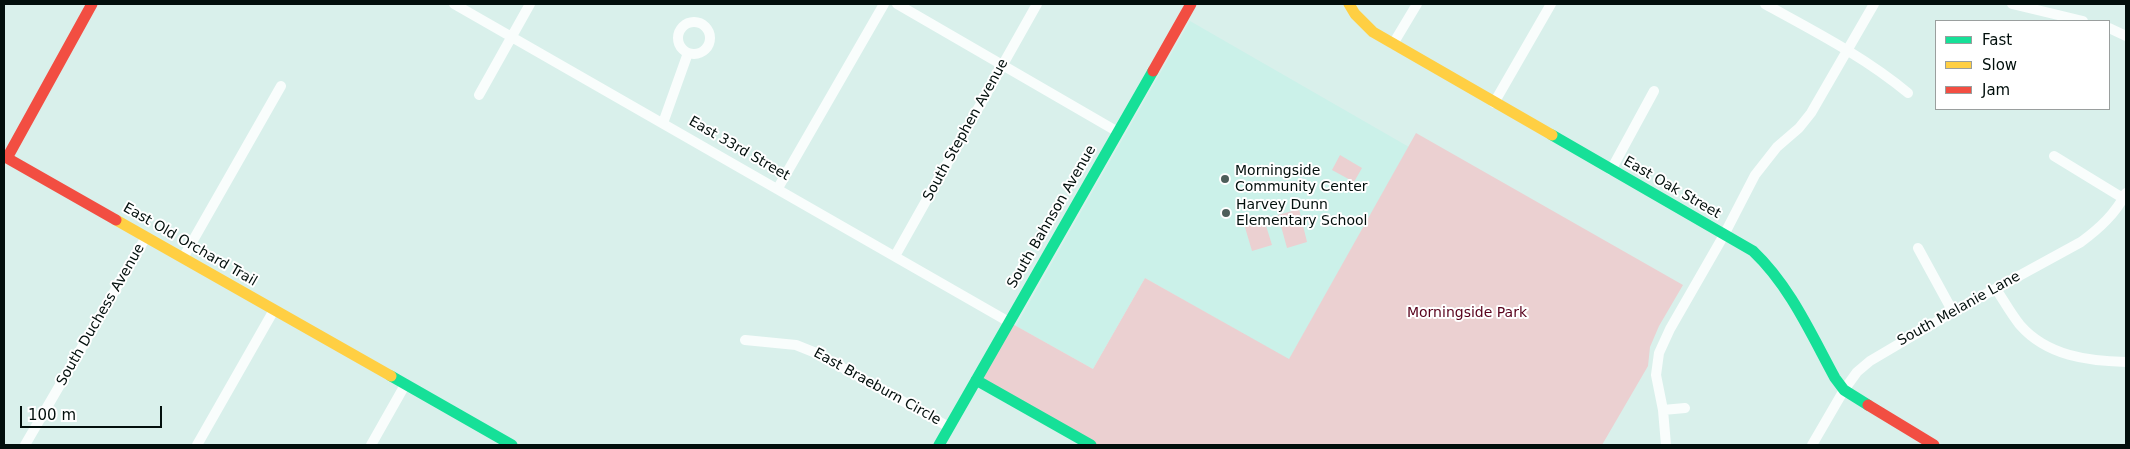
<!DOCTYPE html>
<style>
body{margin:0}
#map{position:relative;width:2130px;height:449px;overflow:hidden;background:#d9f0eb;font-family:"DejaVu Sans",sans-serif}
canvas{display:block}
.frame{position:absolute;inset:0;border:5px solid #020f0c;pointer-events:none}
.legend{position:absolute;left:1935px;top:20px;width:175px;height:90px;box-sizing:border-box;background:#fff;border:1px solid #9a9f9e;margin:0;padding:6px 9px;list-style:none;font-size:15px;color:#020f0c}
.legend li{display:flex;align-items:center;gap:10px;height:25px}
.legend b{width:25px;border:1px solid #9a9f9e}
.scale{position:absolute;left:20px;top:406px;width:142px;height:22px;box-sizing:border-box;border:2px solid #020f0c;border-top:0;padding-left:6px;font-size:15px;line-height:18px;white-space:nowrap;color:#020f0c;-webkit-text-stroke:4px #fff;paint-order:stroke}
</style>
<div id="map">
<canvas width="2130" height="449"></canvas>
<div class="frame"></div>
<ul class="legend">
<li><b style="height:6px;background:#16e098"></b>Fast</li>
<li><b style="height:6px;background:#ffcf43"></b>Slow</li>
<li><b style="height:6px;background:#f24e42"></b>Jam</li>
</ul>
<div class="scale">100 m</div>
</div>
<script>
const ctx = document.querySelector('canvas').getContext('2d');
ctx.lineJoin = 'round';
function fill(path, color) {
  ctx.fillStyle = color;
  ctx.fill(path, 'evenodd');
}
function trace(path, color, width, dash) {
  ctx.strokeStyle = color;
  ctx.lineWidth = width;
  ctx.lineCap = dash ? 'butt' : 'round';
  ctx.setLineDash(dash || []);
  ctx.stroke(path);
}
function label(font, color, halo, rows, align = 'center') {
  ctx.font = font + ' "DejaVu Sans",sans-serif';
  ctx.lineWidth = 4;
  ctx.setLineDash([]);
  ctx.textBaseline = 'middle';
  ctx.strokeStyle = halo;
  ctx.fillStyle = color;
  for (const [text, x, y, turn = 0] of rows) {
    ctx.save();
    ctx.translate(x, y);
    ctx.rotate((+turn || 0) * Math.PI / 180);
    ctx.textAlign = isNaN(turn) ? turn : align;
    if (halo) ctx.strokeText(text, 0, 0);
    ctx.fillText(text, 0, 0);
    ctx.restore();
  }
}
const built = new Path2D(`
 M1190,21L1409,147L1289,360L1145,278L1093,369L1016,326Z`);
const green = new Path2D(`
 M1416,133L1683,285L1659,326L1650,347L1648,366L1602,445H1095L976,380L1009,322L1093,369L1145,278L1289,359Z
 M1340,155L1362,168L1354,182L1332,170Z
 M1299,209L1307,242L1287,248L1278,215Z
 M1264,219L1272,245L1252,251L1244,224Z`);
const street = new Path2D(`
 M454,4L1009,322
 M897,4L1118,132
 M1765,4C1814,31 1865,57 1908,93
 M2012,4L2083,21
 M678 38a16 16 0 1 1 32 0a16 16 0 1 1-32 0Z
 M2109,28L2126,36
 M1393,44L1417,4
 M479,95L530,4
 M1494,103L1551,4
 M663,123L688,53
 M2054,156L2126,200
 M1611,170L1654,91
 M778,188L884,4
 M1918,248L1953,312
 M895,256L1037,4
 M183,258L281,86
 M1996,289C2004,301 2011,314 2020,325C2047,356 2088,361 2126,362
 M745,340L796,345L816,353L949,427
 M1663,410L1685,408
 M25,445L146,237
 M197,445L274,310
 M371,445L405,385
 M1666,445L1663,410L1656,375L1659,353L1670,329L1724,235L1755,175L1777,147L1799,128L1811,113L1874,4
 M1812,445L1844,390L1857,372L1870,361L1953,312L2081,242C2100,228 2115,214 2126,193`);
const fast = new Path2D(`
 M1552,135L1753,251C1790,286 1811,334 1835,378L1844,390L1868,405
 M391,376L512,445
 M976,380L1091,445
 M939,445L1153,71`);
const slow = new Path2D(`
 M1349,4L1355,14L1373,32L1552,135
 M116,220L391,376`);
const jam = new Path2D(`
 M92,4L7,158L116,220
 M1153,71L1191,4
 M1868,405L1934,445`);
const markers = [
 [1225,179,5,"#4d5e5a"],
 [1226,213,5,"#4d5e5a"]
];
const streetNames = [
 ["South Stephen Avenue",966,130,-61],
 ["East 33rd Street",739,149,30],
 ["East Oak Street",1672,188,30],
 ["South Bahnson Avenue",1052,217,-60],
 ["East Old Orchard Trail",190,245,30],
 ["South Melanie Lane",1959,309,-29],
 ["South Duchess Avenue",101,315,-60],
 ["East Braeburn Circle",877,387,29]
];
const poiNames = [
 ["Morningside",1235,171],
 ["Community Center",1235,187],
 ["Harvey Dunn",1236,205],
 ["Elementary School",1236,221]
];
const parkNames = [
 ["Morningside Park",1467,313]
];
fill(built, '#cbf1e9');
fill(green, '#ebd0d1');
trace(street, '#f9fdfc', 10);
trace(fast, '#16e098', 11);
trace(slow, '#ffcf43', 11);
trace(jam, '#f24e42', 11);
for (const [x, y, r, color] of markers) {
  const dot = new Path2D();
  dot.arc(x, y, r, 0, 2 * Math.PI);
  ctx.fillStyle = color;
  ctx.fill(dot);
  trace(dot, '#fff', 2);
}
label('14px', '#020f0c', '#fff', streetNames);
label('14px', '#020f0c', '#fff', poiNames, 'left');
label('14px', '#58011b', '#fff', parkNames);
</script>
